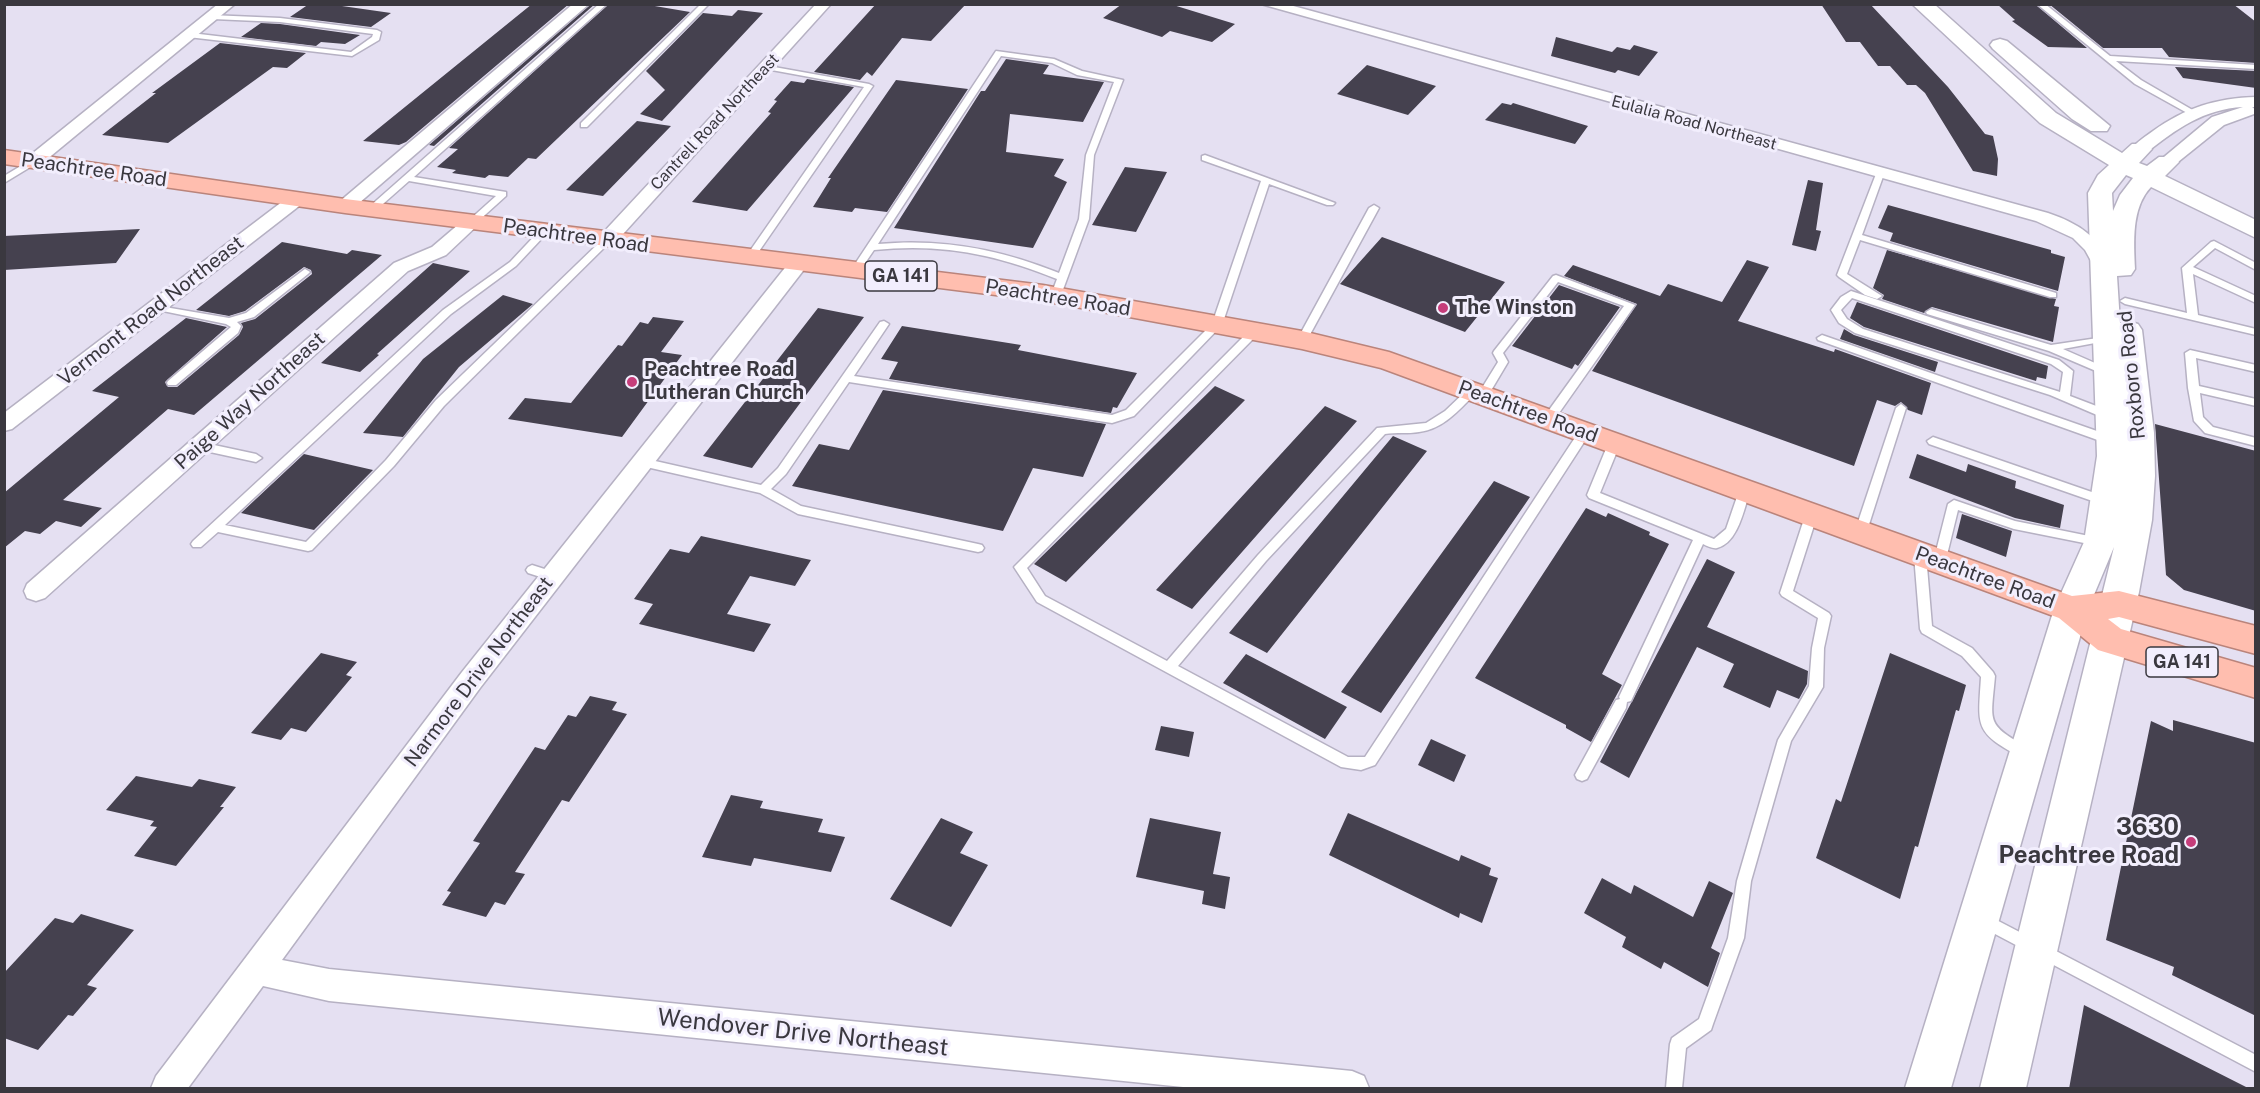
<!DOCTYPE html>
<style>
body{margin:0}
#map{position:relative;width:2260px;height:1093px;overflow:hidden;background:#e5e0f2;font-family:"Public Sans",sans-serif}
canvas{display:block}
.frame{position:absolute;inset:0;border:6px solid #3a383f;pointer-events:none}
</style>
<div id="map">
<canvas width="2260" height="1093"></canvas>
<div class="frame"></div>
</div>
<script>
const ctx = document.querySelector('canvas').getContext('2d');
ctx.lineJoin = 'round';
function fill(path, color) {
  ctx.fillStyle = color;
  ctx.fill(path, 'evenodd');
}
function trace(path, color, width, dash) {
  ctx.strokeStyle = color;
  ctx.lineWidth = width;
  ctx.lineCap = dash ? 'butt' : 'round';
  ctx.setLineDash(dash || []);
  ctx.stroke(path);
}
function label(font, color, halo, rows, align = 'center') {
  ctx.font = font + ' "Public Sans",sans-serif';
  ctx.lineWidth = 6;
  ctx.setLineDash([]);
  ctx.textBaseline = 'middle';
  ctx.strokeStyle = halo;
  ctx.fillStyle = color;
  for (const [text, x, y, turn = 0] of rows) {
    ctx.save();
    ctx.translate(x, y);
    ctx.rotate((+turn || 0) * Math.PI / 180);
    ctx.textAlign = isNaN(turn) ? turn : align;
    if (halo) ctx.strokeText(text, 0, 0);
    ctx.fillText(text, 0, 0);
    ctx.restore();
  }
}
const building = new Path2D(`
 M309,4H328L391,13L371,27L290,17Z
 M532,4H569L406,142L399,145L363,141Z
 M591,4H595L434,146L429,145Z
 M609,4H643L690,12L536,159L528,158L508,177L489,175L485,178L452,173L456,170L437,167L458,149L449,148Z
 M876,4H966L931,41L902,38L872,76L867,72L860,80L814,72Z
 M1122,4H1170L1235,24L1212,42L1170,31L1162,37L1103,18Z
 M1821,4H1870L1948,87L1985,134L1993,136L1998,159L1997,176L1973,171L1925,93L1916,85H1907L1890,66H1878L1860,42H1846Z
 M1997,4H2035L2087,48L2048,47L2012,21L2015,20Z
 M2049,4H2233L2256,22V63L2169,57L2162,48H2103Z
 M738,10L763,13L662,121L640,114L665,90L646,71L703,13L732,16Z
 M261,23L280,24L360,35L345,44L321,42L316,46L241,37Z
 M1556,37L1612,52L1617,47L1630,50L1634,45L1658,52L1639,76L1618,70L1615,73L1551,56Z
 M220,43L306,53L287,68L273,67L168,143L102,135L156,93H152Z
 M1006,59L1049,65L1043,74L1104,82L1083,122L1010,114L1006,152L1064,159L1054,176L1067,182L1033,248L894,228L981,91H985Z
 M1367,65L1436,86L1408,115L1337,94Z
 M2175,67L2256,71V88L2183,78Z
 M807,79L854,87L747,211L692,202L771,113L768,112L777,101L774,100L791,81L804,83Z
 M896,80L968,89L887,212L855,208L852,212L813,207L831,178H828Z
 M1502,103L1511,105L1513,103L1588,126L1575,144L1485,120Z
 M637,121L671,126L603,196L566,190Z
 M1125,167L1167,172L1136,232L1092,225Z
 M1808,180L1823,183L1816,230L1821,231L1816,251L1792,245Z
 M1888,205L2051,250V253L2065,257L2058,291L1890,241L1893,233L1878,228Z
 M140,229L116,263L4,270V236Z
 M1382,237L1505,282L1465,332L1340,284Z
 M282,242L347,254L352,250L382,255L194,415L168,409L63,500L102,508L81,527L56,521L40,534L25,531L4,548V493L119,397L92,391L186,318L227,327L165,382L168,387H177L239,335L243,327L241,323L255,319L312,274L311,270L304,267L245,311L229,316L196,310Z
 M1887,250L2056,299L2054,306L2059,307L2053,342L1932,307L1924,313L1882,299L1884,295L1873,288Z
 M1747,260L1769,267L1738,321L1834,352L1835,349L1931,383L1922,415L1908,410L1901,402L1895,406L1877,400L1854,466L1592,371L1637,304L1564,276L1573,265L1660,296L1668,284L1722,302Z
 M433,263L470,271L377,354L379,355L360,372L321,363Z
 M1559,285L1620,307L1578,366L1575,364L1572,369L1512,346Z
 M503,295L533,304L459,367L403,437L363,433L423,359Z
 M1857,302L2048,366L2046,379L2037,377L2036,381L1864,327L1850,318Z
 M818,308L864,317L752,468L703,456Z
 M653,317L684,321L661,352L682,355L622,437L508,419L525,398L571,403L618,345L622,346L640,322L648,324Z
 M902,326L1021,345L1018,350L1137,373L1117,408L1113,407L1111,413L889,379L898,362L881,359Z
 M1844,329L1854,335L1938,362L1935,372L1840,339Z
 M1215,386L1245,400L1066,582L1034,564Z
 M883,390L1106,424L1083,477L1033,468L1003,531L792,486L819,444L849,450Z
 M1325,406L1357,421L1192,609L1156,590Z
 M2155,424L2256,451V611L2184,590L2166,575Z
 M1393,436L1427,451L1267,653L1229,633Z
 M304,454L373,470L314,530L241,513Z
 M1917,454L1966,472L1968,464L2016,481L2015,488L2064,505L2060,528L2015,518L1909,478Z
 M1494,481L1530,497L1381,713L1341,692Z
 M1586,508L1606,517L1608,513L1650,532L1649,535L1669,544L1602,674L1622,685L1591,742L1566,728V725L1475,678Z
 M1962,514L2012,531L2006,557L1956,538Z
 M701,536L811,560L795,586L750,576L727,614L771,624L754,652L639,624L653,604L634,599L670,549L689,553Z
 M1707,559L1735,572L1707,627L1808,671L1807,684L1799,699L1777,690L1770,708L1723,687L1734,664L1697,647L1629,778L1600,762Z
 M321,653L357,662L346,675L352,677L306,732L291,728L281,740L251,733Z
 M1890,653L1966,685L1959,711L1956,710L1918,847L1915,846L1900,899L1816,858L1836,799L1841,802Z
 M1246,654L1347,707L1325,739L1223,683Z
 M590,696L617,702L612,710L627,714L569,802L562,800L515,872L525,874L505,905L495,902L486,917L442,905L451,892L447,891L480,843L473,841L535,747L545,750L568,715L576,717Z
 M2173,720L2256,743V1016L2172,975L2174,967L2106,940L2151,721L2173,731Z
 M1161,726L1194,732L1189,757L1155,750Z
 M1431,739L1466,755L1454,782L1418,765Z
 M136,776L192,787L199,779L236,787L220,807H224L176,866L134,856L157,827L150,826L154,821L106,810Z
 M731,795L763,801L760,808L823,819L818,832L845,837L831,872L754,858L751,866L702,857Z
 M1348,813L1459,861L1461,855L1491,868L1489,875L1498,878L1482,923L1460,913L1459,918L1329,855Z
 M941,818L973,832L960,853L988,865L951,927L890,899Z
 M1150,818L1221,832L1213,874L1230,877L1225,909L1202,904L1204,891L1136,877Z
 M1602,878L1631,894L1634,885L1693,917L1709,881L1733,893L1711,948L1720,953L1708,987L1664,962L1661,969L1622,947L1626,937L1584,913Z
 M81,914L134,930L87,985L97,988L73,1016L68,1015L38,1050L4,1038V973L55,918L73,923Z
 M2084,1005L2250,1089H2069Z`);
const service = new Path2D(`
 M599,4H607L414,177L506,192V196L475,224H469L467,222L496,196L409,181L375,211H369V207Z
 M701,4H709L587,127H581V123Z
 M2037,4H2045L2110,56L2256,65V69L2116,61L2141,80L2196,112L2189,114L2135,84Z
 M210,15L280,18L377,30L381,32L379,40L352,56L188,37L187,35L191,33L351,52L372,37L373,34L280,22L213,19L209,17Z
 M996,51L1054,59L1082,71L1123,80L1094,155L1089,219L1061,295L1056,298L1051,295L1057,279C995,254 941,243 874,250L859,272H853L851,270ZM1001,56L1052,63L1077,75L1114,82L1086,155L1079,219L1059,273C1000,249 942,238 878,244Z
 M763,65L869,84L873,86L753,260L750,261L745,258L864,87L766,69L762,67Z
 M1205,155L1335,203L1333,205H1327L1269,184L1222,325L1134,416L1112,423L849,382L786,474L771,489L801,506L978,544L982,545L984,548L982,551L978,552L798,514L760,493L642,466L636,462L642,458L761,485L778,468L880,322L884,321L889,324L854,376L1112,415L1126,410L1212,324L1261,181L1202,160V156Z
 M34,158L38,161L37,163L4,183V176Z
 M1880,171L1884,174L1862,235L2056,293V297H2050L1860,240L1847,274L1882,296L1877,299L1865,295L1839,277L1837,275L1876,174Z
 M1374,205L1379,208L1307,340L1302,343L1298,342L1297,340L1369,208Z
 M544,228L549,231L547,233L516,266L451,314L225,525L306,542L386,460L436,400L604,238H610V242L444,406L394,466L312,550L308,551L218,532L201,547H193L191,544L193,541L443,310L510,262L541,229Z
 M2214,241L2256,263V270L2215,248L2193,267L2256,296V303L2193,274L2198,315L2256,329V335L2125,304L2120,301L2125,298L2187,313L2182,268L2211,242Z
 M305,269L310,272L308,274L254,317L237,322L241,326L238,333L176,385H168L167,383L168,381L231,327L226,324L153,309V305L229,318L246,313Z
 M1556,275L1635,305L1552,423L1548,424L1543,420L1544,417L1624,306L1558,282L1503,353L1508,362L1486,399L1482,400L1477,396L1498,362L1493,353L1494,351L1553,276Z
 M1851,291L2059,360L2073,371L2070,396L2112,412L2113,415L2108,419L2104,418L2050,395L1855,333L1839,323L1831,310L1841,297ZM1852,298L2051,364L2063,372L2060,392L1863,329L1847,319L1841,310Z
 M1931,309L2051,345L2111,336V340L2063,349L2111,370L2112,372L2107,375L2103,374L2049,351L1927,314L1926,312Z
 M1254,329L1258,330V334L1027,568L1045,596L1167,661L1258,555L1377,428L1426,423L1445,411L1467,390H1475L1476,392L1475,394C1458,411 1443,429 1419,432C1408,434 1396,432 1385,434L1266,561L1178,666L1348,757H1365L1580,430L1584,429L1590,433L1375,765L1361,770L1341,767L1037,602L1014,567L1250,330Z
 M1822,335L2114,437L2116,440L2110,444L2106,443L1818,340L1817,338Z
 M2190,350L2256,365V372L2196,358L2199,386L2256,399V406L2200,393L2203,417L2213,427L2256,438V446L2205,433L2194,421L2188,388L2185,353Z
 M1901,404L1906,408L1866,534L1864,537H1856L1854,534L1896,408Z
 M1933,437L2109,498L2111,501L2109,504H2101L1929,444L1927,441Z
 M1614,440L1620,444L1600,493L1714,539L1726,529L1740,488H1748L1750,491C1744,509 1738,543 1717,548C1713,549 1707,546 1703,544L1631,701L1627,702L1626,708L1587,779L1582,781L1577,779L1575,775L1616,700L1620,699L1619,697L1693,540L1589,498L1587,495L1608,444Z
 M200,442L256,454L262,458L256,462L196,449L194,446L196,443Z
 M1954,500L2015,521L2099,538L2105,542L2099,546L2014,529L1958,510L1945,563L1943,566H1935L1933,563L1948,504Z
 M1811,512L1817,516L1793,591L1829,613L1831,616L1824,648L1823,687L1791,741L1751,881L1744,938L1713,1024L1711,1030L1686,1048L1682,1088H1666L1670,1044L1672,1038L1699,1019L1728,938L1737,881L1778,740L1809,686L1812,648L1818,618L1782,596L1780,593L1805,516Z
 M1920,550L1926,555L1932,626L1972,648L1993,672L1995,676C1991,723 1985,724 2029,748L2031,752L2029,756L2024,758L2019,756C1974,732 1978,726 1981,677L1962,656L1922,633L1920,629L1914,555Z
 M532,565L557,573L559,576L557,579L553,581L528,573L526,570L528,567Z
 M1983,913L2256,1055V1072L1978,925L1975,920L1978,915Z`);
const minor = new Path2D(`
 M218,4H235L40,165H28L25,161L28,157Z
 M573,4H589L351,210H339L336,206L339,202Z
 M816,4H831L614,244H600L598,240L600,236Z
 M1261,4H1286L2048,213C2078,223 2099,237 2113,266L2110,270H2096L2085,250L2073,238L2036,221Z
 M2256,97V107H2252L2256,110L2254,114L2224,125L2173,166H2161L2158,162L2212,117L2243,107C2204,109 2176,129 2146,153L2140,154L2131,149C2137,142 2146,136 2153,131C2185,108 2216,98 2256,97Z
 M297,194L303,195L306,199L303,203L12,429L4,431V413L291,195Z
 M472,216L481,222L446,255L408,271L45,598L36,601L27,598L24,591L27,584L394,263L432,247L466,218Z
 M799,257L809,263L806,267L480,688L282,960L329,969L1352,1071L1364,1076L1369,1088H1193L329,1001L263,986L188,1088H151L156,1076L462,672L792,259Z`);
const secondary = new Path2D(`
 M1912,4H1934L2056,113L2122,153L2132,144H2148L2152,149L2139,163L2147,166L2159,157H2175L2179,162L2165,176L2256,220V238L2151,187C2131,208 2134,242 2135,269L2131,275L2117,276L2120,323L2128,321L2138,324L2142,330L2154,433L2155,476L2152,520L2139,592L2026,1088H1980L2114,547L2088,609L1951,1088H1905L2054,609L2084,542L2097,456L2088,193L2098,175L2109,165L2040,123ZM2126,175L2133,178L2120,195L2113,211L2112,193Z
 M2000,39L2007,41L2110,126L2107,131H2091L2072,119L1993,49L1990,45L1993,41Z`);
const trunk = new Path2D(`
 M4,150L345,199L1043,285L1302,331L1389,352L2072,596L2119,591L2256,626V654L2119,617L2108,619L2121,629L2256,668V698L2098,650L2059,618L1381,368L1302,349L1043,301L345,213L4,164Z`);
const markers = [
 [1443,308,6,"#c63d7a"],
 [632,382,6,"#c63d7a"],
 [2191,842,6,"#c63d7a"]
];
const farStreetnames = [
 ["Cantrell Road Northeast",715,122,-47],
 ["Eulalia Road Northeast",1694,123,15]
];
const shields = [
 [901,276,72],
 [2182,662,72]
];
const shieldNames = [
 ["GA 141",901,276],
 ["GA 141",2182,662]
];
const streetNames = [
 ["Peachtree Road",94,170,8],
 ["Peachtree Road",576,236,8],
 ["Peachtree Road",1058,298,9],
 ["Vermont Road Northeast",151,311,-38],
 ["Roxboro Road",2132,375,-96],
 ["Paige Way Northeast",250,401,-42],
 ["Peachtree Road",1528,412,20],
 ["Peachtree Road",1985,578,20],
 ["Narmore Drive Northeast",479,672,-53]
];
const poiNames = [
 ["The Winston",1455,308],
 ["Peachtree Road",644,370],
 ["Lutheran Church",644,393]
];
const nearPoinames = [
 ["3630",2179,828],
 ["Peachtree Road",2179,856]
];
const nearStreetnames = [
 ["Wendover Drive Northeast",803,1033,6]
];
fill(building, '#45414f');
trace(service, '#b6b1c3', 3);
trace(minor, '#b6b1c3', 3);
trace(secondary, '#b6b1c3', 3);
trace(trunk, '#ba847b', 3);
fill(service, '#fff');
fill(minor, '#fff');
fill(secondary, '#fff');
fill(trunk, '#ffbeaf');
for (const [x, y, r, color] of markers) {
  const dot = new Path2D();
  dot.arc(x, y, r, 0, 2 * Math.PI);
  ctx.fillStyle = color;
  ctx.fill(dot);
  trace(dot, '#f2eefd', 2);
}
label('16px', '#3a383f', '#f2eefd', farStreetnames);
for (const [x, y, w] of shields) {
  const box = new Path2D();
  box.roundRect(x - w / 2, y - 15, w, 30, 4.5);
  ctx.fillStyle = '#f2eefd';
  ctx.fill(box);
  trace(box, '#3a383f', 1.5);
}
label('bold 18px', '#3a383f', null, shieldNames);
label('20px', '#3a383f', '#f2eefd', streetNames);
label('bold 20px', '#3a383f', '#f2eefd', poiNames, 'left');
label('bold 24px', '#3a383f', '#f2eefd', nearPoinames, 'right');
label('24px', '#3a383f', '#f2eefd', nearStreetnames);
</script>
